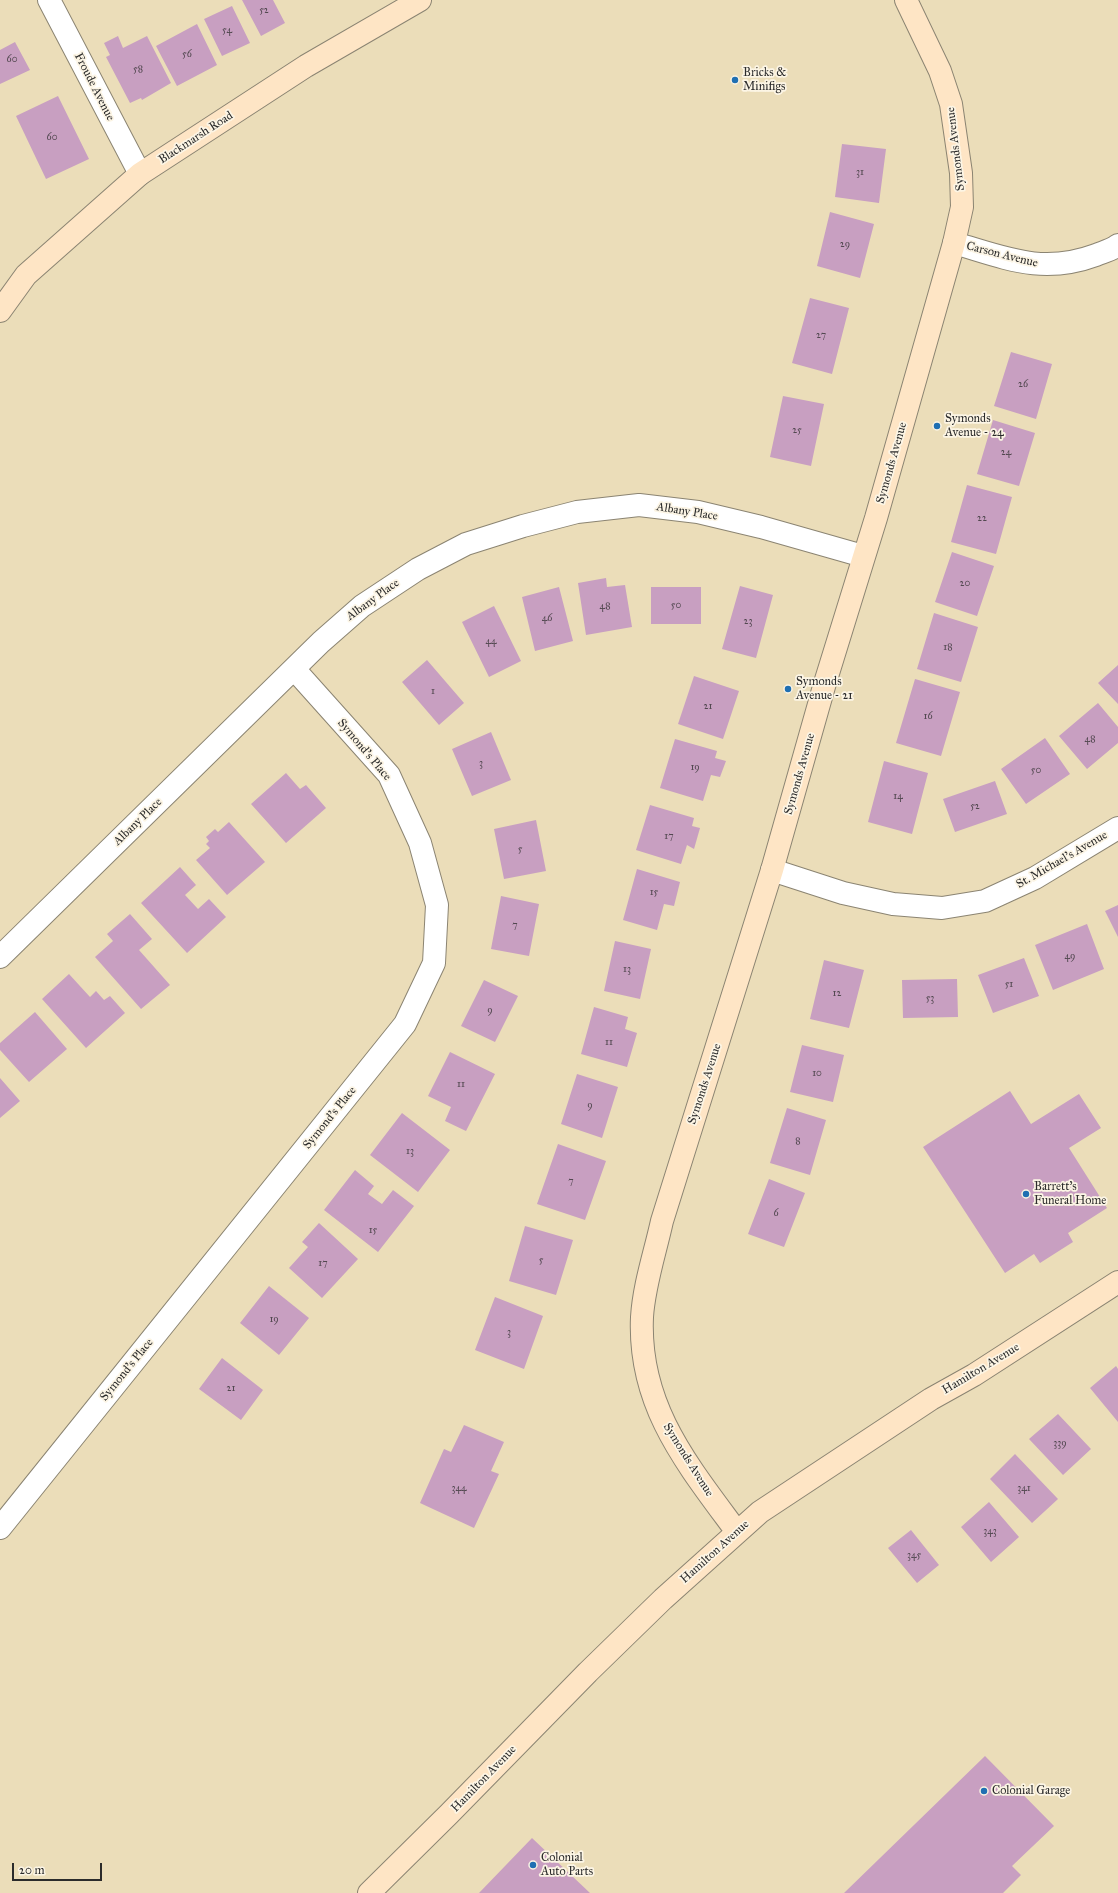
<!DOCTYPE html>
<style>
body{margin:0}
#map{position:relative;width:1118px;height:1893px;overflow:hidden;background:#ebddb9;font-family:"IM FELL Great Primer",serif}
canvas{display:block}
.scale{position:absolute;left:12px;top:1863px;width:90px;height:18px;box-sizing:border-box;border:2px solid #2b2b2b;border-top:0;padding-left:5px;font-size:12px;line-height:14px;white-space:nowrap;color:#2b2b2b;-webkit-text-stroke:3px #fcf5e5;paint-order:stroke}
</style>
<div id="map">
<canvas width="1118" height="1893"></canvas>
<div class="scale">20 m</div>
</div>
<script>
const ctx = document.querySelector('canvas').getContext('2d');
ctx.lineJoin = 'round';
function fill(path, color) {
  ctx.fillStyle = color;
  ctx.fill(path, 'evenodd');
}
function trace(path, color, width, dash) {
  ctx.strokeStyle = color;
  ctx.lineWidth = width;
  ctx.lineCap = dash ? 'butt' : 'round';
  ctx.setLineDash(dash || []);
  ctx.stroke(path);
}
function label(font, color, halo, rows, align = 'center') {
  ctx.font = font + ' "IM FELL Great Primer",serif';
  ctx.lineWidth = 3.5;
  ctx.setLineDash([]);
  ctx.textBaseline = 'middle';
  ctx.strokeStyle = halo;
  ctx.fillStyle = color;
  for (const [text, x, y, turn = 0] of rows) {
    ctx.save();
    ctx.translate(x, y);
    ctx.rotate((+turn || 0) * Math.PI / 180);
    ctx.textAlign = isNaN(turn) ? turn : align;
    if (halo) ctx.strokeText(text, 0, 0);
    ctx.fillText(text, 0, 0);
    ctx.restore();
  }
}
const building = new Path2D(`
 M242,0H273L285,23L261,36Z
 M232,6L250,43L222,56L204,19Z
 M197,24L217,65L177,86L156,46Z
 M118,36L123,48L147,36L171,83L142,100L141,98L130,103L106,57L110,55L104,43Z
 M15,42L30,70L0,84V50Z
 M58,96L89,159L46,179L16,116Z
 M842,144L886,149L879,203L835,197Z
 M830,212L874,224L860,278L817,266Z
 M810,298L849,308L832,374L792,363Z
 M1011,352L1052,364L1036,419L994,406Z
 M783,396L824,404L811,466L770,457Z
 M993,420L1035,433L1019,486L977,474Z
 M967,485L1012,497L996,554L951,542Z
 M952,552L994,566L977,616L935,602Z
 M606,578L607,587L625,585L632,627L586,635L578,583Z
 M740,586L773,595L756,658L722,649Z
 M559,587L573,641L535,651L522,597Z
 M651,587H701V624H651Z
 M494,606L521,661L489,677L462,622Z
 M934,613L978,627L961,682L917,669Z
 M427,660L464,703L439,725L402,682Z
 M1118,665V704L1098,683Z
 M694,676L739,691L723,739L678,724Z
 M915,679L960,692L941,756L896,743Z
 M1098,703L1118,727V743L1087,769L1059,736Z
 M491,732L511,780L472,796L452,749Z
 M1045,738L1070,774L1026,804L1001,769Z
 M675,739L717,751L715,758L726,761L720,777L711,775L703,801L660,788Z
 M884,761L928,773L912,834L868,822Z
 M286,773L300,789L306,785L326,808L286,843L251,804Z
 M995,781L1007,814L955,832L943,799Z
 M650,805L694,818L692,826L700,828L694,849L687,845L681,864L636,850Z
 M536,820L546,871L504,879L494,829Z
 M229,822L265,862L227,895L196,860L210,848L206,844L209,841L206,837L215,829L218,832Z
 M180,867L196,885L185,895L198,909L209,899L226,917L187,953L141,903Z
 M637,869L680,882L674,906L664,904L657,930L623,920Z
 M501,896L539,904L529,956L491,949Z
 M1118,905V937L1105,911Z
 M130,914L152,939L139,950L170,985L141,1009L95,957L113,941L107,934Z
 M1087,924L1104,969L1053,990L1035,945Z
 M615,941L651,949L640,999L604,991Z
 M1024,958L1039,996L993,1013L978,975Z
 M824,960L864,970L849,1028L810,1019Z
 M69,974L90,997L96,991L104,1000L110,996L125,1013L86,1048L42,999Z
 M957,979L958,1017L903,1018L902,980Z
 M484,980L518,996L495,1042L461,1026Z
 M594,1007L628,1017L625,1029L637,1033L627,1067L581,1054Z
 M35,1012L67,1049L29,1082L0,1050V1043Z
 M802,1045L844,1055L833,1102L790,1092Z
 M450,1052L495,1074L466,1131L445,1121L451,1107L428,1096Z
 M577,1074L618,1087L602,1138L561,1124Z
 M0,1078L20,1101L0,1118Z
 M1010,1091L1031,1124L1079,1094L1101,1128L1069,1148L1107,1208L1068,1233L1073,1242L1040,1263L1034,1254L1005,1273L923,1147Z
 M787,1108L826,1120L810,1175L770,1163Z
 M402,1113L450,1150L418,1192L370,1155Z
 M558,1144L606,1161L585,1220L537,1204Z
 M355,1170L374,1186L368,1194L382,1204L393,1190L414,1206L378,1252L324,1210Z
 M769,1179L805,1193L784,1247L748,1234Z
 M319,1223L358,1259L322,1298L289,1268L308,1247L302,1242Z
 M525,1226L573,1240L556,1295L509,1281Z
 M269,1286L309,1318L279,1355L240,1323Z
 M495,1297L543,1316L524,1369L475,1350Z
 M222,1358L263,1390L241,1420L199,1389Z
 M1116,1366L1118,1369V1422L1090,1388Z
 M1058,1414L1091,1449L1063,1475L1029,1439Z
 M464,1425L504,1442L491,1471L499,1474L474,1528L420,1503L444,1449L451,1452Z
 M1015,1454L1058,1499L1032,1523L990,1479Z
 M989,1502L1019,1537L991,1562L961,1527Z
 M911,1530L939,1565L917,1583L888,1548Z
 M985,1756L1054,1826L1012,1866L1021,1875L1003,1893H844Z
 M532,1838L590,1893H479Z`);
const street = new Path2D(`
 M49,0L140,174
 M954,243C1006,258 1042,275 1096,255C1103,252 1112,250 1118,245
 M772,870L843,893L893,904L942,908L985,901L1035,878L1118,828
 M0,957L321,642L362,606L418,569L466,544L523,526L577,512L639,505L698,512L761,527L863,556
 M0,1528L405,1024L434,963L437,905L420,843L389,775L295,670`);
const secondary = new Path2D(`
 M0,311L26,275L140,174L306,66L420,0
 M737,1532C687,1464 638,1406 642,1317C644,1285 655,1253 662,1221L772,870L825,683L876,518L954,243L962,207L961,173L951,104L940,71L906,0
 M369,1893L449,1814L588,1672L663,1599L760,1512L931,1399L974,1375L1118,1282`);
const markers = [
 [735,80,4,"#1f6fb2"],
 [937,426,4,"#1f6fb2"],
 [788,689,4,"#1f6fb2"],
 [1026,1194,4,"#1f6fb2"],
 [984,1791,4,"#1f6fb2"],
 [533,1865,4,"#1f6fb2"]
];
const numberNames = [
 ["52",264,11],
 ["54",227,31],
 ["56",187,55],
 ["60",12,60],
 ["58",138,70],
 ["60",52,138],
 ["31",860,173],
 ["29",845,245],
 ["27",821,336],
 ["26",1023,385],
 ["25",797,431],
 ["24",1006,453],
 ["22",982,519],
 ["20",965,584],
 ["50",676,606],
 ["48",605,607],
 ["46",547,619],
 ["23",748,622],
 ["44",491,642],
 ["18",948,648],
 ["1",433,692],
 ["21",708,707],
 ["16",928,717],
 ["48",1090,740],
 ["3",481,764],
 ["19",695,768],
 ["50",1036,771],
 ["14",898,797],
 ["52",975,807],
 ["17",669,837],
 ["5",520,850],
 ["15",654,893],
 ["7",515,926],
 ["49",1070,957],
 ["13",627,970],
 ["51",1009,985],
 ["12",837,994],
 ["53",930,999],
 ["9",490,1011],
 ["11",609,1043],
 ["10",817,1074],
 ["11",461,1085],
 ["9",590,1106],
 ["8",798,1142],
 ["13",410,1152],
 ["7",571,1182],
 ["6",776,1214],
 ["15",373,1231],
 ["5",541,1261],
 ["17",323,1264],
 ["19",274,1320],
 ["3",509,1333],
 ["21",231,1389],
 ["339",1060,1444],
 ["344",459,1489],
 ["341",1024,1489],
 ["343",990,1532],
 ["345",914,1556]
];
const poiNames = [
 ["Bricks &",743,73],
 ["Minifigs",743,87],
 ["Symonds",945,419],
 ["Avenue - 24",945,433],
 ["Symonds",796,682],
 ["Avenue - 21",796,696],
 ["Barrett's",1034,1187],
 ["Funeral Home",1034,1201],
 ["Colonial Garage",992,1791],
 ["Colonial",541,1858],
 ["Auto Parts",541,1872]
];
const streetNames = [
 ["Froude Avenue",94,87,63],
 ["Blackmarsh Road",196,138,-33],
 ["Symonds Avenue",956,149,-97],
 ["Carson Avenue",1002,255,14],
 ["Symonds Avenue",892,463,-74],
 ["Albany Place",687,512,9],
 ["Albany Place",373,600,-36],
 ["Symond's Place",364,750,50],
 ["Symonds Avenue",800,774,-74],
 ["Albany Place",138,822,-44],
 ["St. Michael's Avenue",1062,860,-30],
 ["Symonds Avenue",705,1084,-72],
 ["Symond's Place",330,1118,-51],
 ["Hamilton Avenue",981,1369,-31],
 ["Symond's Place",127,1370,-51],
 ["Symonds Avenue",688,1460,58],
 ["Hamilton Avenue",715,1552,-42],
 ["Hamilton Avenue",484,1779,-46]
];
fill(building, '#c89fc1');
trace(street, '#8b8472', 24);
trace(secondary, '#8b8472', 24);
trace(street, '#fff', 22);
trace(secondary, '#fee5c5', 22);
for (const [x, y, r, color] of markers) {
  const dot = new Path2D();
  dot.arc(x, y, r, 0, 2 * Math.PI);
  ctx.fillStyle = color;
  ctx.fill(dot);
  trace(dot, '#fcf5e5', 1.5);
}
label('10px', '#524850', null, numberNames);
label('12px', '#2b2b2b', '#fcf5e5', poiNames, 'left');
label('12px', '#2b2b2b', '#fcf5e5', streetNames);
</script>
